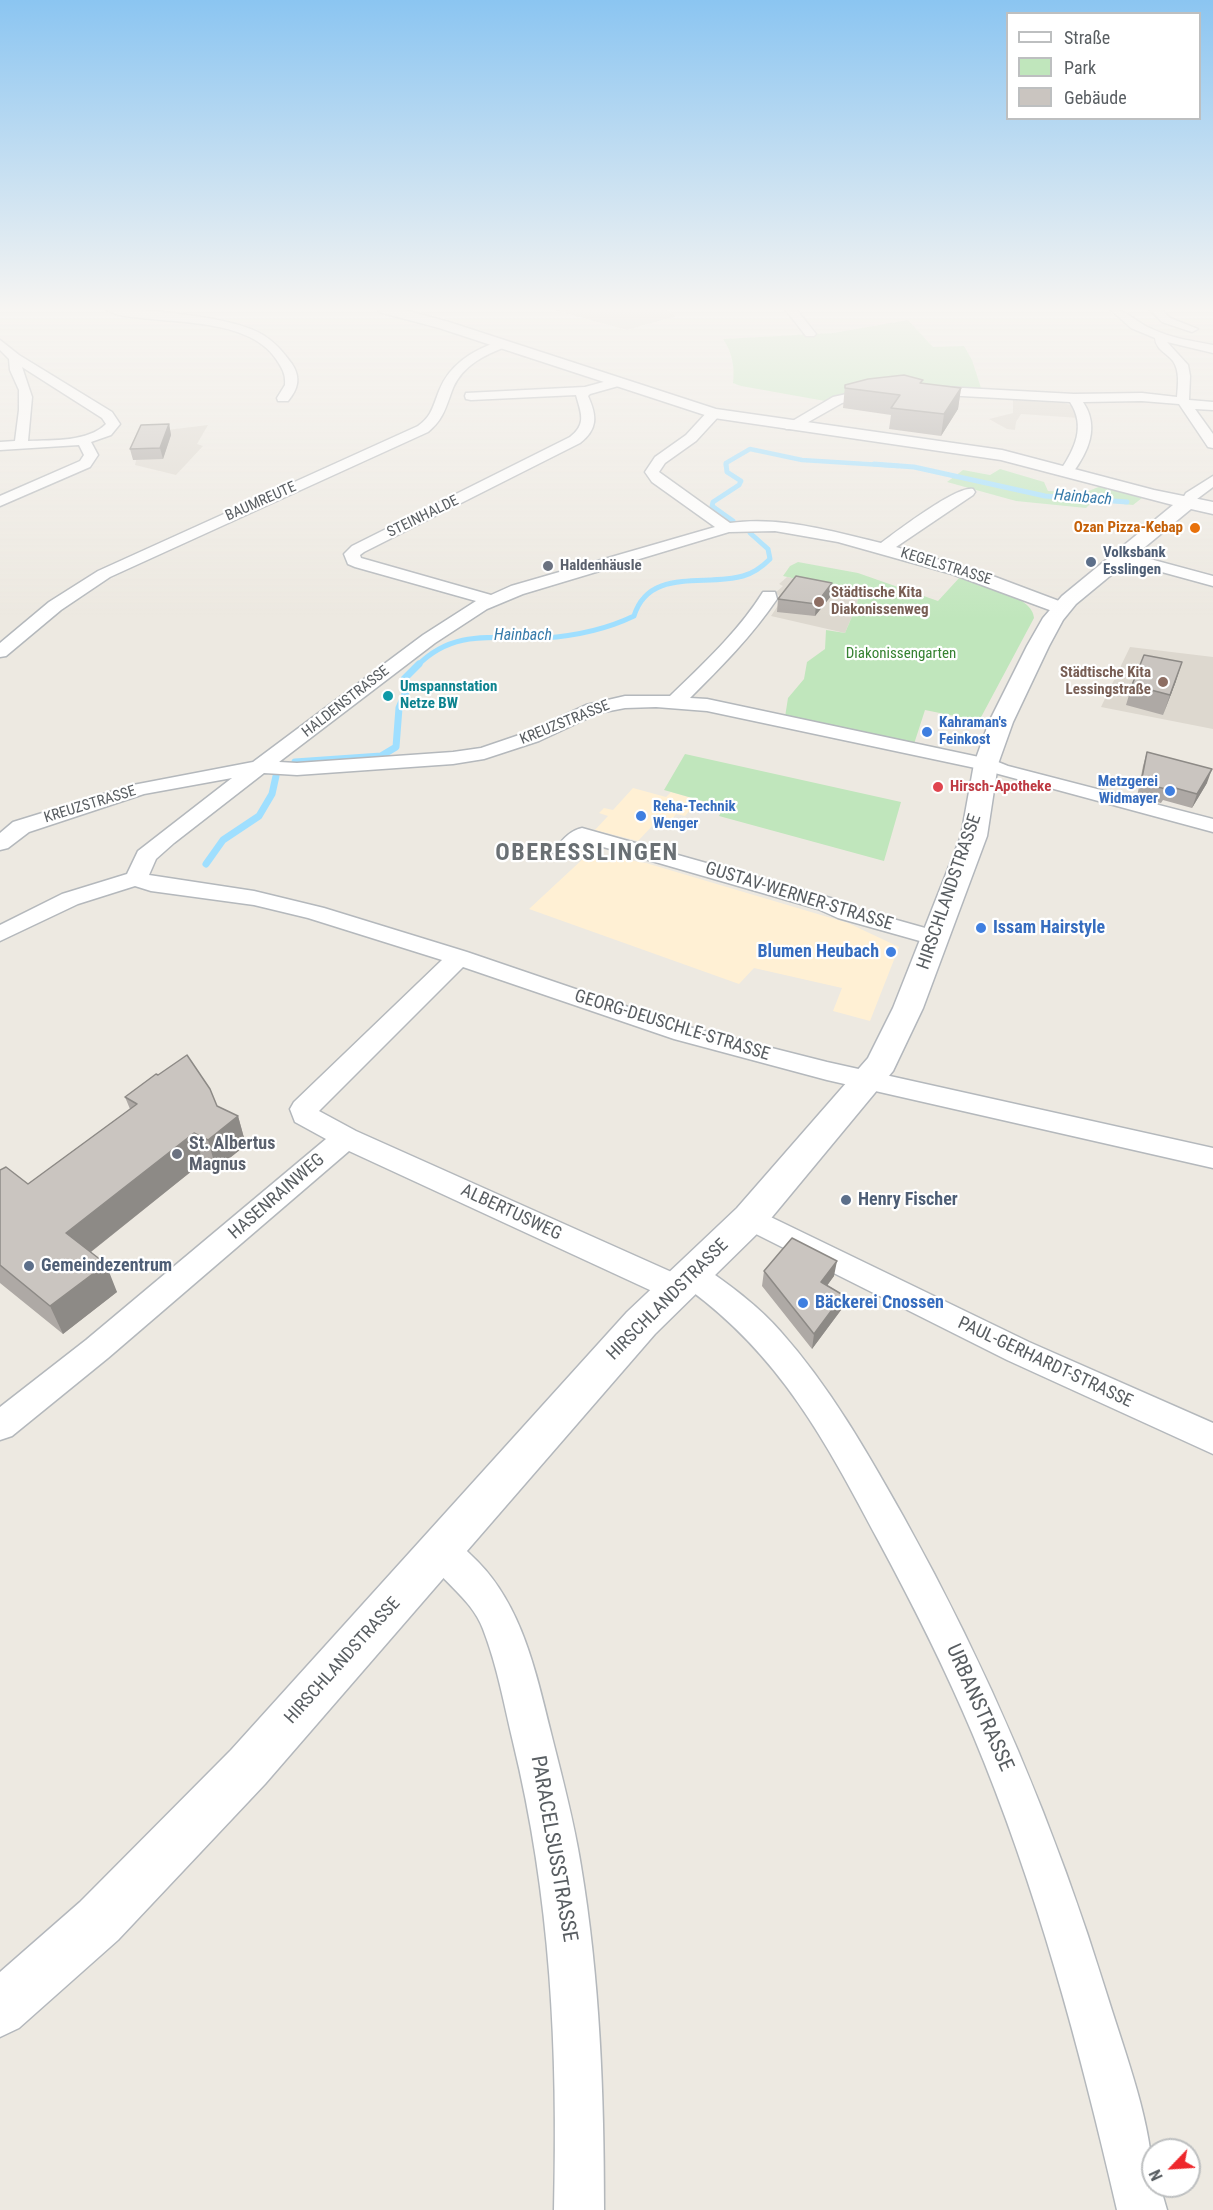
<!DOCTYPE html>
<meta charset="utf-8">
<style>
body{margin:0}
#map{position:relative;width:1213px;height:2210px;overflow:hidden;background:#ede9e1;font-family:"Roboto Condensed",sans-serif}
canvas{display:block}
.legend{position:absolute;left:1006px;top:12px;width:195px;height:108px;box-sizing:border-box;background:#fff;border:2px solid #bdbfc0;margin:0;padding:8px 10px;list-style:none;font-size:18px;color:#595e62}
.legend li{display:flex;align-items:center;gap:12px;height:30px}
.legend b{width:30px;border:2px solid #bdbfc0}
.north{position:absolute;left:1141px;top:2138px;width:60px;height:60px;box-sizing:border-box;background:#fff;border:2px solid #bdbfc0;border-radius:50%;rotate:245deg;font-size:16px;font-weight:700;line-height:24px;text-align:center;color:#595e62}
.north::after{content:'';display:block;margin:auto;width:21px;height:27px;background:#ee262b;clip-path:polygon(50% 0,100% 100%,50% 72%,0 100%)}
</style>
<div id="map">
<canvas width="1213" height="2210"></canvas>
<ul class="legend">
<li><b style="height:8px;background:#fff"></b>Straße</li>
<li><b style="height:16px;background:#c0e6bc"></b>Park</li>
<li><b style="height:16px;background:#cac5c0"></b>Gebäude</li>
</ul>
<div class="north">N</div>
</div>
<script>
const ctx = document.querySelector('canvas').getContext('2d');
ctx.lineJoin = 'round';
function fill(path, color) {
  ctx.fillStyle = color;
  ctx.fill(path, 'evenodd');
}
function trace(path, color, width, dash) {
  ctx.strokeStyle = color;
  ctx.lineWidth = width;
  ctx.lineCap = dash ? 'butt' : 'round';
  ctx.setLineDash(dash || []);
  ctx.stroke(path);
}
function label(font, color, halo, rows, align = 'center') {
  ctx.font = font + ' "Roboto Condensed",sans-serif';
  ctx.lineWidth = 4.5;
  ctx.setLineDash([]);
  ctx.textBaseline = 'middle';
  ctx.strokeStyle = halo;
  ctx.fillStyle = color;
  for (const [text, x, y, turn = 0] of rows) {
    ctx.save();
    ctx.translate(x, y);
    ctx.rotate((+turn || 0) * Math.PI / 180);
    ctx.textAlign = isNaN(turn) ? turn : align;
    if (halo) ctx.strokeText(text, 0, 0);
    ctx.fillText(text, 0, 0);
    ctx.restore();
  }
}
const commercial = new Path2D(`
 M633,788L666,797L671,792L698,800L685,816L676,814L666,827L654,824L638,841L595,830L608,816L599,813L604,808L613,810Z
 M586,856L623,859L646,863L848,923L899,947L870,1021L833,1011L842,988L754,968L739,984L529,909Z`);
const education = new Path2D(`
 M551,309H664L676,316L627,330Z
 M1013,400L1065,403L1075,407L1079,418L1021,414L1016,422L1015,430L1007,429L989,419L1013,413Z
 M208,425L197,444L203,446L176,475L135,465L136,460H133L136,451L131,452L142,433Z
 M787,577L823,585L851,586L860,592L856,607L845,633L771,616L783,598L775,593L783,586L779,584Z
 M1130,647L1213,657V729L1101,707Z`);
const green = new Path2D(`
 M908,320L933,347L964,346L972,360L982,391L844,395L825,401L741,386L733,383C735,367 732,352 723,339L833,333Z
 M1000,469L1044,482L1048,491L1086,492L1101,486L1142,498L1133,505L1093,501L1086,508L1016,501L947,482L963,470L990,475Z
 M798,562L858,573L938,601L960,577C978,583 1034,596 1034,618L979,721L925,710L914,744L785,717L788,698L804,679L807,662L825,649L826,630L845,633L856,607L860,592L851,586L823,585L783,576L790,566Z
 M685,754L901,802L884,861L719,816L724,807L664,790Z`);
const streamFar2 = new Path2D(`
 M726,466V463L750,449L802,460L898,466`);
const streamFar1 = new Path2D(`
 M726,464L727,472L741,481L739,485L713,502L712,506L733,521
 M874,464L914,467L1045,496L1127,502
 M417,666C455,627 496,640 544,638C574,636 607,629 634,616C649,567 705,587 743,576C754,573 762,567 770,559L768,549L750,533`);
const stream = new Path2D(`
 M295,762L381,756L396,747L399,708L408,687L404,679L419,664
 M206,864L223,840L259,816L272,794L276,776`);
const street = new Path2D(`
 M106,309C142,309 234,316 263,335C276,343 283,352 292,364C301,378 298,389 288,401H278L277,398L285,385C286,374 282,368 276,359C251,321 182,323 142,318C130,317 115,316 106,309Z
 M785,309H796L816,334L814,336H806Z
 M1110,309C1126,309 1137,323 1152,329C1171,338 1192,341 1213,345V353L1167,342L1188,365L1190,376L1189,400L1213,402V410L1195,409L1213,434V448L1208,447L1179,404L1142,401L1083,402C1100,427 1088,452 1072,474L1067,475L1060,471C1075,449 1086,426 1070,402L926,394L920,390L926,386L1074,394L1142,393L1177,397C1178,385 1180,371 1173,361C1167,353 1156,350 1155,338L1131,328Z
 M1149,309H1161L1170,318L1198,329L1192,332L1162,322Z
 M0,340L19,355L112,412L120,424L111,435L91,442L98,455L90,467L0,506V496L80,461L84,455L79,445L0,450V442L15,441L19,410V390L10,370L9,359L0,350ZM22,367L102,418L106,424C88,442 53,440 28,441L32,397Z
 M504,340L510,344L508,346C486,354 463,365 453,388C446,406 444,419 428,432L110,577L61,610L6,656L0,657V643L49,602L98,571L418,426C432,416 433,406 439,391C450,363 476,348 504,340Z
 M618,378L622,379L624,382L622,385L590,394L588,396C597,416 598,429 580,443L364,552L360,555L361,558L491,595L511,586L715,527L652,482L645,472L655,457L686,435L709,410H719L721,413L719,416L696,441L665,463L659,472L730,523C781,516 831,531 881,543C896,532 957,485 973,489L975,492L973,495L896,547L990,575L1067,604L1070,608L1067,612H1055L952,574L838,542L775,531L729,532L523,594L487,609L435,643L279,762L297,763L453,752L481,748L525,733L586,705L625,696H670C703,664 738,632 763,592H775L777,599C752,636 721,667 690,698L707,699L993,760L1008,766L1213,819V832L980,769L707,711L656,707L625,708L599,713L539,741L484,759L453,764L297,775L264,773L174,843L156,859L149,875L254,891L324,908L467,952L681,1025L827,1062L1213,1148V1168L827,1080L674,1039L463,967L319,1111L356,1131L676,1274L679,1265L690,1261L701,1265C729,1285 758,1305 781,1332C830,1387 867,1452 903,1516C989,1670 1056,1828 1108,1998C1126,2056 1153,2126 1153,2186H1160L1167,2210H1117C1080,2049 1037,1888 973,1735C945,1668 912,1603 878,1540C826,1442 781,1357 690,1290L687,1297L676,1300L665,1297L349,1151L108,1358L12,1436L0,1440V1407L86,1340L326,1139L295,1122L290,1109L294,1102L442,960L308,918L254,905L151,891L135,886L78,904L0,941V925L62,894L127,874L138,851L232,778L144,794L29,832L8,848L0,850V833L13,822L133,785L253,762L423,635L476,601L355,567L348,564L344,554L352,546L570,437C587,424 581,413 576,395L471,400L466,399L465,396L466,393L585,387Z
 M878,387L884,391L882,394L842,403L796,429H786L784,426L833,397Z
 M1213,476V487L1197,499L1192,506H1182L1180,503L1186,493Z
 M1124,552L1213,576V586L1118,560L1116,557L1118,554Z
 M582,828L834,899L854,908L943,933L947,938L943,943L935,945L927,943L838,918L818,909L586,842C576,852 571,860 556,857L553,852C560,842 570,830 582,828Z
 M750,1207L1029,1342L1213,1423V1454L1007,1360L740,1226L735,1218L740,1210Z
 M441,1533C453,1538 461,1545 470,1554C521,1600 535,1669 551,1733C562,1777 574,1821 581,1866C600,1980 604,2095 604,2210H554C558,2049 551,1899 513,1742C504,1704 497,1665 483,1629C470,1595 437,1580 423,1550L428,1538Z`);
const secondary = new Path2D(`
 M378,309H401L449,322L716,409L1002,450L1154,490L1213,502V514L1191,509L1076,604L1063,620L1049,646L1013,722L998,764L987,836L923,1008L893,1071L763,1228L655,1334L265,1784L118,1940L19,2028L0,2037V1972L80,1902L231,1750L627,1312L737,1208L868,1058L893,1008L961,836L974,764L989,722L1027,646L1043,618L1062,596L1173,505L1001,460L714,418L439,328L379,312Z`);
const wall = new Path2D(`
 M922,384L961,388L958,409L941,436L889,429L891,415L843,408L845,385Z
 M169,424L171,435L163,459L133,460L130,449Z
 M831,596L815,616L777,612L778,599Z
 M1176,681L1163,715L1126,705L1132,685Z
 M1147,752L1207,783L1192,808L1163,800L1161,803L1137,797L1143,766Z
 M125,1097L217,1106L238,1116L246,1145L216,1169L203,1162L91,1252L117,1292L63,1334L0,1283V1170L28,1184L130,1109Z
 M764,1271L834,1276L827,1285L843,1295L841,1310L812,1349L762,1286Z`);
const shadedWall = new Path2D(`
 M961,388L958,409L941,436L944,414Z
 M169,424L171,435L163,459L160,448Z
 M832,583L831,596L815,616L816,604Z
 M1182,662L1176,681L1163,715L1170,695Z
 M1212,769L1207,783L1192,808L1197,794Z
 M238,1116L246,1145L216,1169L208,1140Z
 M194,1133L203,1162L78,1262L66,1233Z
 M837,1261L834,1276L819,1297L821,1282Z
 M106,1264L117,1292L63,1334L50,1306Z
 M843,1295L841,1310L812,1349L814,1334Z`);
const building = new Path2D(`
 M904,375L923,380L920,383L961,388L944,414L891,408L900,395L845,388V385L868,379Z
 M169,424L160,448L130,449L141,425Z
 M796,576L832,583L816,604L778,599Z
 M1144,655L1182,662L1170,695L1132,685Z
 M1147,752L1212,769L1197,794L1168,786L1166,789L1141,783Z
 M187,1055L210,1089L217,1106L238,1116L208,1140L194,1133L66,1233L106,1264L50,1306L0,1265V1170L6,1167L28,1184L137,1104L125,1097L156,1074L158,1075Z
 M792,1238L837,1261L821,1282L843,1295L814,1334L764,1271Z`);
const markers = [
 [1195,528,6,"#e8710a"],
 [1091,562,6,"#5c6f8a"],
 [548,566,6,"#6b7280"],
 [819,602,6,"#8d6e63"],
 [1163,682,6,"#8d6e63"],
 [388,696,6,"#0f9aa8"],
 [927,732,6,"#3f7fe0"],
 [938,787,6,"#e0444e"],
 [1170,791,6,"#3f7fe0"],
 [641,816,6,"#3f7fe0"],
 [981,928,6,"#3f7fe0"],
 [891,952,6,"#3f7fe0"],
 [177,1154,6,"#6b7280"],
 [846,1200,6,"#5c6f8a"],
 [29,1266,6,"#5c6f8a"],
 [803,1303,6,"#3f7fe0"]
];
const farStreetnames = [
 ["BAUMREUTE",261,502,-24],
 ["STEINHALDE",423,517,-26],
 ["KEGELSTRASSE",946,567,17],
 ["HALDENSTRASSE",346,702,-38],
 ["KREUZSTRASSE",565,723,-22],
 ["KREUZSTRASSE",90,805,-17]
];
const farFoodnames = [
 ["Ozan Pizza-Kebap",1183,528]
];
const farServicenames = [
 ["Volksbank",1103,553],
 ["Esslingen",1103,570]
];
const farWorshipnames = [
 ["Haldenhäusle",560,566]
];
const farEducationnames = [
 ["Städtische Kita",831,593],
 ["Diakonissenweg",831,610],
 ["Städtische Kita",1151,673,"right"],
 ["Lessingstraße",1151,690,"right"]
];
const farParknames = [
 ["Diakonissengarten",901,654]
];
const farCulturenames = [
 ["Umspannstation",400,687],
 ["Netze BW",400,704]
];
const farShopnames = [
 ["Kahraman's",939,723],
 ["Feinkost",939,740],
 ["Metzgerei",1158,782,"right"],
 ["Widmayer",1158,799,"right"],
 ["Reha-Technik",653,807],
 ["Wenger",653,824]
];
const farHealthnames = [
 ["Hirsch-Apotheke",950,787]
];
const farWaternames = [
 ["Hainbach",1083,498,5],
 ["Hainbach",523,636]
];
const streetNames = [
 ["HIRSCHLANDSTRASSE",950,892,-71],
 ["GUSTAV-WERNER-STRASSE",799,897,17],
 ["GEORG-DEUSCHLE-STRASSE",672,1026,17],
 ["HASENRAINWEG",277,1197,-41],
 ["ALBERTUSWEG",511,1213,25],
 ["HIRSCHLANDSTRASSE",668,1300,-45],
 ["PAUL-GERHARDT-STRASSE",1045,1363,25],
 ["HIRSCHLANDSTRASSE",343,1661,-48]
];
const shopNames = [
 ["Issam Hairstyle",993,928],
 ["Blumen Heubach",879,952,"right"],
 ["Bäckerei Cnossen",815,1303]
];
const worshipNames = [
 ["St. Albertus",189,1144],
 ["Magnus",189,1165]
];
const serviceNames = [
 ["Henry Fischer",858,1200],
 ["Gemeindezentrum",41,1266]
];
const nearStreetnames = [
 ["URBANSTRASSE",979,1708,66],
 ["PARACELSUSSTRASSE",553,1849,80]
];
const districtNames = [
 ["OBERESSLINGEN",587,854]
];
fill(commercial, '#fff0d4');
fill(education, '#ddd8cf');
fill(green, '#c0e6bc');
trace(streamFar2, '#9fdfff', 4.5);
trace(streamFar1, '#9fdfff', 5);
trace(stream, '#9fdfff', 7);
trace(street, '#b4b8bc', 3);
trace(secondary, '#b3b7bc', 3);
fill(street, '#fff');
fill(secondary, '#fff');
fill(wall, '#aea9a5');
fill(shadedWall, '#8d8a86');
fill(building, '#cac5c0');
trace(building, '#8d8a86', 1.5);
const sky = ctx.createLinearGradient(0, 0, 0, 619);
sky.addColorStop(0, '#8bc5f1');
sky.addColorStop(0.5, '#f7f5f2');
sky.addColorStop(1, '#f7f5f200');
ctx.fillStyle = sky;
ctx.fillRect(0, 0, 1213, 619);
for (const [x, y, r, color] of markers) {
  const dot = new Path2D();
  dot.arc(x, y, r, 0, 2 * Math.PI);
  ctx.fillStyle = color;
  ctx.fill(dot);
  trace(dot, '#fff', 2);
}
label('15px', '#595e62', '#fff', farStreetnames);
label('bold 15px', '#c56008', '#fff', farFoodnames, 'right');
label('bold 15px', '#4e5e75', '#fff', farServicenames, 'left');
label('bold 15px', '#5b616d', '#fff', farWorshipnames, 'left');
label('bold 15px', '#785e54', '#fff', farEducationnames, 'left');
label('15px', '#368231', '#fff', farParknames);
label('bold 15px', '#0d838f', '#fff', farCulturenames, 'left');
label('bold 15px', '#366cbe', '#fff', farShopnames, 'left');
label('bold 15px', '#be3a42', '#fff', farHealthnames, 'left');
label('italic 16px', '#377baa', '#fff', farWaternames);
label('18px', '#595e62', '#fff', streetNames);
label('bold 18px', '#366cbe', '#fff', shopNames, 'left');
label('bold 18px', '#5b616d', '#fff', worshipNames, 'left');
label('bold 18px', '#4e5e75', '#fff', serviceNames, 'left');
label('21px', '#595e62', '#fff', nearStreetnames);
ctx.letterSpacing = '1.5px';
label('bold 24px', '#6a7074', '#fff', districtNames);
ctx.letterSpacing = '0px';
</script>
